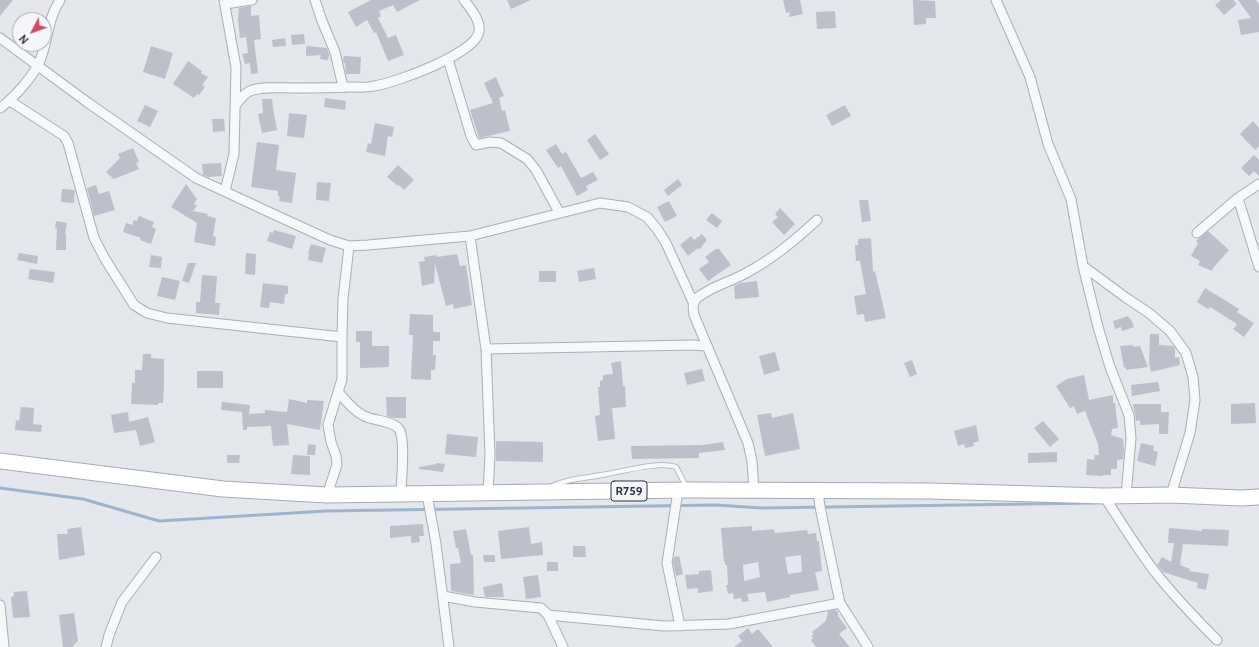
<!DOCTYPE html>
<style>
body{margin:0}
#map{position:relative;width:1259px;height:647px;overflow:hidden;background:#e4e7ec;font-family:Cabin,sans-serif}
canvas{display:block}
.north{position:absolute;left:12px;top:12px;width:40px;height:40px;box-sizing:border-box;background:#f4f6f9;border:1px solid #a4a8b1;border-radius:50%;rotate:229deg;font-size:11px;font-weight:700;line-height:16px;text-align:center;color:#2b3445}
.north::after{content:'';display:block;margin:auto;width:14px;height:18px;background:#d1495b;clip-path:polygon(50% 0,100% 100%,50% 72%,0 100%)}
</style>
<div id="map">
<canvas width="1259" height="647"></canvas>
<div class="north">N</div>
</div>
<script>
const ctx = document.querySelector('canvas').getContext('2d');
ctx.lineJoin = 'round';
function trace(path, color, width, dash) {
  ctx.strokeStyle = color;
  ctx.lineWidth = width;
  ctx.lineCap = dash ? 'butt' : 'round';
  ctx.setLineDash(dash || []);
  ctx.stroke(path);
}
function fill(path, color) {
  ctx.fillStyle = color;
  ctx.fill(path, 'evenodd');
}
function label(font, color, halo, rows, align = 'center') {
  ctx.font = font + ' Cabin,sans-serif';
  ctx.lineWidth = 3;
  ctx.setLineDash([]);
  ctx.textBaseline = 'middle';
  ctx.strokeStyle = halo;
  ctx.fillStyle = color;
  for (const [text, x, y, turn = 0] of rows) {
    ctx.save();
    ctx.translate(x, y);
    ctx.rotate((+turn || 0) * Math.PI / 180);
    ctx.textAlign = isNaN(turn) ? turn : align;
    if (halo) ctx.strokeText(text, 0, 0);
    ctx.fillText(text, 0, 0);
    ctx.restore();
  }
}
const stream = new Path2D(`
 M0,488L83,499L159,521L326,511L716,505L762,508L1095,503`);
const building = new Path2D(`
 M0,0H13L0,16Z
 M371,0H420L397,12L393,5L379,11L381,16L378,18L388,38L396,35L404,55L388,61L376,32L374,33L367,20L356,27L348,12Z
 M507,0H531L511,9Z
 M783,0H800L803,14L789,17L790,12L786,13Z
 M913,0L935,1L936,18H926V24L914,25Z
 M1221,0H1233L1237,4L1224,15L1215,5Z
 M1238,0H1256L1259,4V32L1241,35L1238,20L1251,18Z
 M251,6V16L259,15L261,39L254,40L258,73L251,74L250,63L245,64L242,54L248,53L246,37L240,38L238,20L239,8Z
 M835,11L836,28L817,29L816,12Z
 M304,34L305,44L292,45L291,35Z
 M285,38L286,46L273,47L272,40Z
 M151,46L173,53L165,79L143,72Z
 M306,46L327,48L329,55L328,60L320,59L321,55L306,56Z
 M344,56L361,57L360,74H346L345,63H344L343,61Z
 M188,61L202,71L201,73L208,77L202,85L205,87L199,95L197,94L194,98L173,84Z
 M496,77L504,96L499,98L502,111L505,110L510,131L479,138L470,110L493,103L484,83Z
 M325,98L346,101L345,110L324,107Z
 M262,99H272L273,108L277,130L262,133L258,114L263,113Z
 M145,105L158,111L150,127L137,121Z
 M845,105L851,116L832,126L826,115Z
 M289,113L307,115L304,138L287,136Z
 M212,119H224L225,131L213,132Z
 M1253,121L1259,128V146L1255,150L1240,134Z
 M375,123L394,127L392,137L388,136L385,156L366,152L368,143L371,144Z
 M595,134L609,154L600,160L587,140Z
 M257,142L279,145L276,170L296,173L292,203L279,201L280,197L278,196V191L251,187Z
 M556,144L562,154L566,152L581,178L593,172L598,180L586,186L588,190L577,196L561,166L558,168L546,150Z
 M133,148L139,162L136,163L139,169L114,179L106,172L120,158L118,154Z
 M1254,155L1259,160V176L1254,171L1249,176L1241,168Z
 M221,163L222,176L209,177L203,175L202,164Z
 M398,165L414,180L404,190L399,185L398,186L387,177Z
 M678,179L682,185L668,196L664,190Z
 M317,182L331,183L329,201L316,200Z
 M186,184L197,199L194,204L197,206L193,211L208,214L207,216L216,218L213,236L216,237L215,246L194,242L197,223L171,207Z
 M96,185L99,194L109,191L115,210L94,216L87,188Z
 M62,189L75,190L74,203L61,202Z
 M859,200H868L871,221L862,222Z
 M669,201L677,216L665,222L657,207Z
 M780,208L795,224L784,235L772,222L778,217L775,214Z
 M712,213L722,221L717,228L706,220Z
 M139,216L154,222L152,227L156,229L151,244L140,240L141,238L123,232L126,223L132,225L134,220L137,221Z
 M56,221L67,223L65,234L66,235V250H56L57,229L55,228Z
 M274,230L296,236L292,249L267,241L270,232L273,233Z
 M1208,231L1229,250L1214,267L1212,271L1198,265L1200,261L1191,256L1198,243L1196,241Z
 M702,234L707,240L699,250L698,248L688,256L680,245L691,236L694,240Z
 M871,238L873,272L875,271L886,318L865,322L864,314L857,315L854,296L866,294L860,261H856L855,245H858V239Z
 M311,244L326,248L322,263L308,260L309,254L308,253Z
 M716,249H719L731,265L708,281L699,269L709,262L705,257Z
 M19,253L38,256L37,264L17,260Z
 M246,253L256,254L255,275L245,274Z
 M457,254L460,266L466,265L472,305L454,309L453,304L446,306L435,264L434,283L422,286L419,262L425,261L424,257L436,255L437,257Z
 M151,255L162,257L161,268L149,267Z
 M188,263H196L189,283L182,281Z
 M594,268L596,279L579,282L577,271Z
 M30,269L55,272L53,283L28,279Z
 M539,271H556V282H539Z
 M202,275L217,276L215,303H220L219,315L196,313V302H200Z
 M162,277L180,281L175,300L157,296Z
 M757,281L759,297L735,299L734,286L740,283Z
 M263,283L288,286V294H285L284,304L270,302L269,308L260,307Z
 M1205,288L1239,309L1237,312L1254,323L1244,337L1233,329L1237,324L1210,307L1208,309L1197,302Z
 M410,314L433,315V330L434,332H440V341H433V355H436L435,370H431V380L411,379L413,335H409Z
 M1128,316L1130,319H1131L1134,327L1122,331L1121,327L1115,329L1113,321Z
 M356,331H372V346H389V367L360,368V342H356Z
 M1150,334H1159V345L1174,346L1175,349V358L1179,357L1180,365L1151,372L1149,363Z
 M1133,345V347L1140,346L1148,367L1126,370V367L1124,368L1120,346Z
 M775,352L780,370L764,375L759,356Z
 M143,354H151V358L164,359V386L163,403H158V405L131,404L132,383H135V370H142Z
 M912,360L917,374L910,377L904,363Z
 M621,361L623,386H625L626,407L612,408L615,439L598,441L595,416L600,415L598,387H600V381L603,380V375L613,374L611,363Z
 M702,369L705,381L687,385L684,373Z
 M197,371H223V388H197Z
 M1084,375L1089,400L1113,395V403H1115L1118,428L1111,429H1112L1111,435L1123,439L1124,452L1123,459L1117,460V469H1111V475H1103V476L1086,475L1087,459L1094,460L1095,455H1099L1098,444L1085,411L1077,414L1074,406L1070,408L1056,386L1067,379Z
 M1158,382L1160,391L1132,396L1131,385Z
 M386,397H406V418H394L387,416Z
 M289,399L307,403V400L324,401L320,430L287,424L289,445L273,446L271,426L247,427V430H243L242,412L221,410L222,402L250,405L249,414L265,413V410L287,412Z
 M1255,403L1256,423L1231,424V404Z
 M1133,404H1161V412H1169L1168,434H1159V424L1140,425V420L1136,421Z
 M21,407L34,408L33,424L42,425L41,432L15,430L16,420L19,421Z
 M128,412L129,422L148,417L155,442L140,446L136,430L114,433L111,415Z
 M771,413L772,418L793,413L800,449L765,456L757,415Z
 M1043,421L1059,439L1050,447L1034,428Z
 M976,425L979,441L973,443L974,446L965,448L964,444L958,446L954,431Z
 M447,434L478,437L476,457L445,454Z
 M496,441L543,442V462L496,461Z
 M723,442L725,450L699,453V458L632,459L631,446L703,445Z
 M1141,443L1154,446L1153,450L1158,452L1155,466L1137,461Z
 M308,444L316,445L315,455H307Z
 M1057,452V462L1028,463V453Z
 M227,455H240L239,463H227Z
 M293,455L310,456V475L291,474Z
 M436,463L445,464L443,472L419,469V467L436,464Z
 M423,524L424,536H419L420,542L411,543V536L390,538V526Z
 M752,526V531L774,529L775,533L807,530L808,534L816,533L817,541H819L822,571L815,572L819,590L790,595V597L767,602L765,592L747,594L749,601L742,602L741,598L734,599L733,593L728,594L726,585H728L727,565H725V562H724L721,528ZM801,555L802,572L788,574L785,557ZM758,562L760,577L744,581L743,565Z
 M81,527L85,555L59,560L57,534H68L67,529Z
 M529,527L531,544L542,542L543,555L501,559L498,531Z
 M1169,528L1202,531V529L1229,530L1228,546L1183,544L1180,565L1190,569L1189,571L1209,574L1206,590L1197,588L1198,583L1163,572L1157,565L1162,557L1171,562L1174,543H1168Z
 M466,529L471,555H473L474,595L451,591L450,564L461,563L458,548H456L453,531Z
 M573,546H585L586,557H573Z
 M483,555H495V562H484Z
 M679,556L683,574L676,576L673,563L674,557Z
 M547,562H558V571H547Z
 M711,570L713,591L698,593V588L687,589L685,575L699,574V571Z
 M538,575L541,597L526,599L523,577Z
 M502,583L504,597H485L483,587Z
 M27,591L30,617L13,618L11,597L14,596V592Z
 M834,610L838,611V616L847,628L839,634L850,647H816L811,640L813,638L811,636L814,634L812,632L826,621L828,611Z
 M74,613L78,641L72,647H63L59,615Z
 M748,628L752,634L758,629L773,647H734L742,641L738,636Z`);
const lane = new Path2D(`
 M550,487C568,478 588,478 607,474C625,471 659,461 676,467L687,488`);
const street = new Path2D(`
 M224,0L236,67L234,154L225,191
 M315,0L322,21L335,52L343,87
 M996,0L1030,77L1048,144L1071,199L1083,266L1098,327L1110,367L1129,415L1131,438L1126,496
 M225,4L252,0
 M0,38L87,102L196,178L271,213L330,240L349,246L368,245L470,236L600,203L628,207L647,217L657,229L666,243L693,302
 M448,59L471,136L476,145L490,142L501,143L527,159L536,170L559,212
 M10,101L64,136L68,143L94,238L105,259L134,305L147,313L167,318L342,337
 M235,106C239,101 243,94 250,91C261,86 280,88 292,88C311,88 330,88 350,87C357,87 366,88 374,86C395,83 475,54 479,32C481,21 471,9 464,0
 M0,108C14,98 35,75 41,58C48,39 48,18 60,0
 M1238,198L1259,267
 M1197,233L1238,198L1259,184
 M470,236L486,349L490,455L488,493
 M1083,266L1125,297L1149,313L1170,331L1186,353L1193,377L1195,400L1190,433L1171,495
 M486,349L692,345L707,346
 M339,393C347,402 354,411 364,416C374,421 392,420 399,429C406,439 401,481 401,494
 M678,491L667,563L680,626
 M754,491L752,461L748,443L694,315C693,308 692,303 697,298C711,286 731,282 746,273C773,259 795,240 817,220
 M818,491L820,507L840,603L868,647
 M427,494L436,544L449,647
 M327,495L337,465L336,456L331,442L328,425L342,379V337L343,299L349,246
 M1104,496C1120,521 1137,548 1155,572C1174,596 1195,618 1217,640
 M443,596L475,602L541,608L548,615L563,647
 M0,605L4,647
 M548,615L664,626L729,624L840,603
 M106,647L109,635L122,602L156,557`);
const primary = new Path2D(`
 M0,461L223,489L327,495L688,490L930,491L1104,496L1171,495L1241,498L1259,497`);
const shields = [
 [629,491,36]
];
const shieldNames = [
 ["R759",629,491]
];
trace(stream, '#9fb4cc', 3);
fill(building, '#bbc0ca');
trace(lane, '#a9aeb7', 6);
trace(street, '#a9aeb7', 11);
trace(primary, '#a3abb8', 17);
trace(lane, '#f7f8fa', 4.5);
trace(street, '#f7f8fa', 9);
trace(primary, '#fff', 15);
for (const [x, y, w] of shields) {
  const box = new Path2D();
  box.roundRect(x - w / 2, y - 10, w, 20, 3);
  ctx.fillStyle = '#f4f6f9';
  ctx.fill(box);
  trace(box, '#2b3445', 1);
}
label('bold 12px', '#2b3445', null, shieldNames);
</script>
